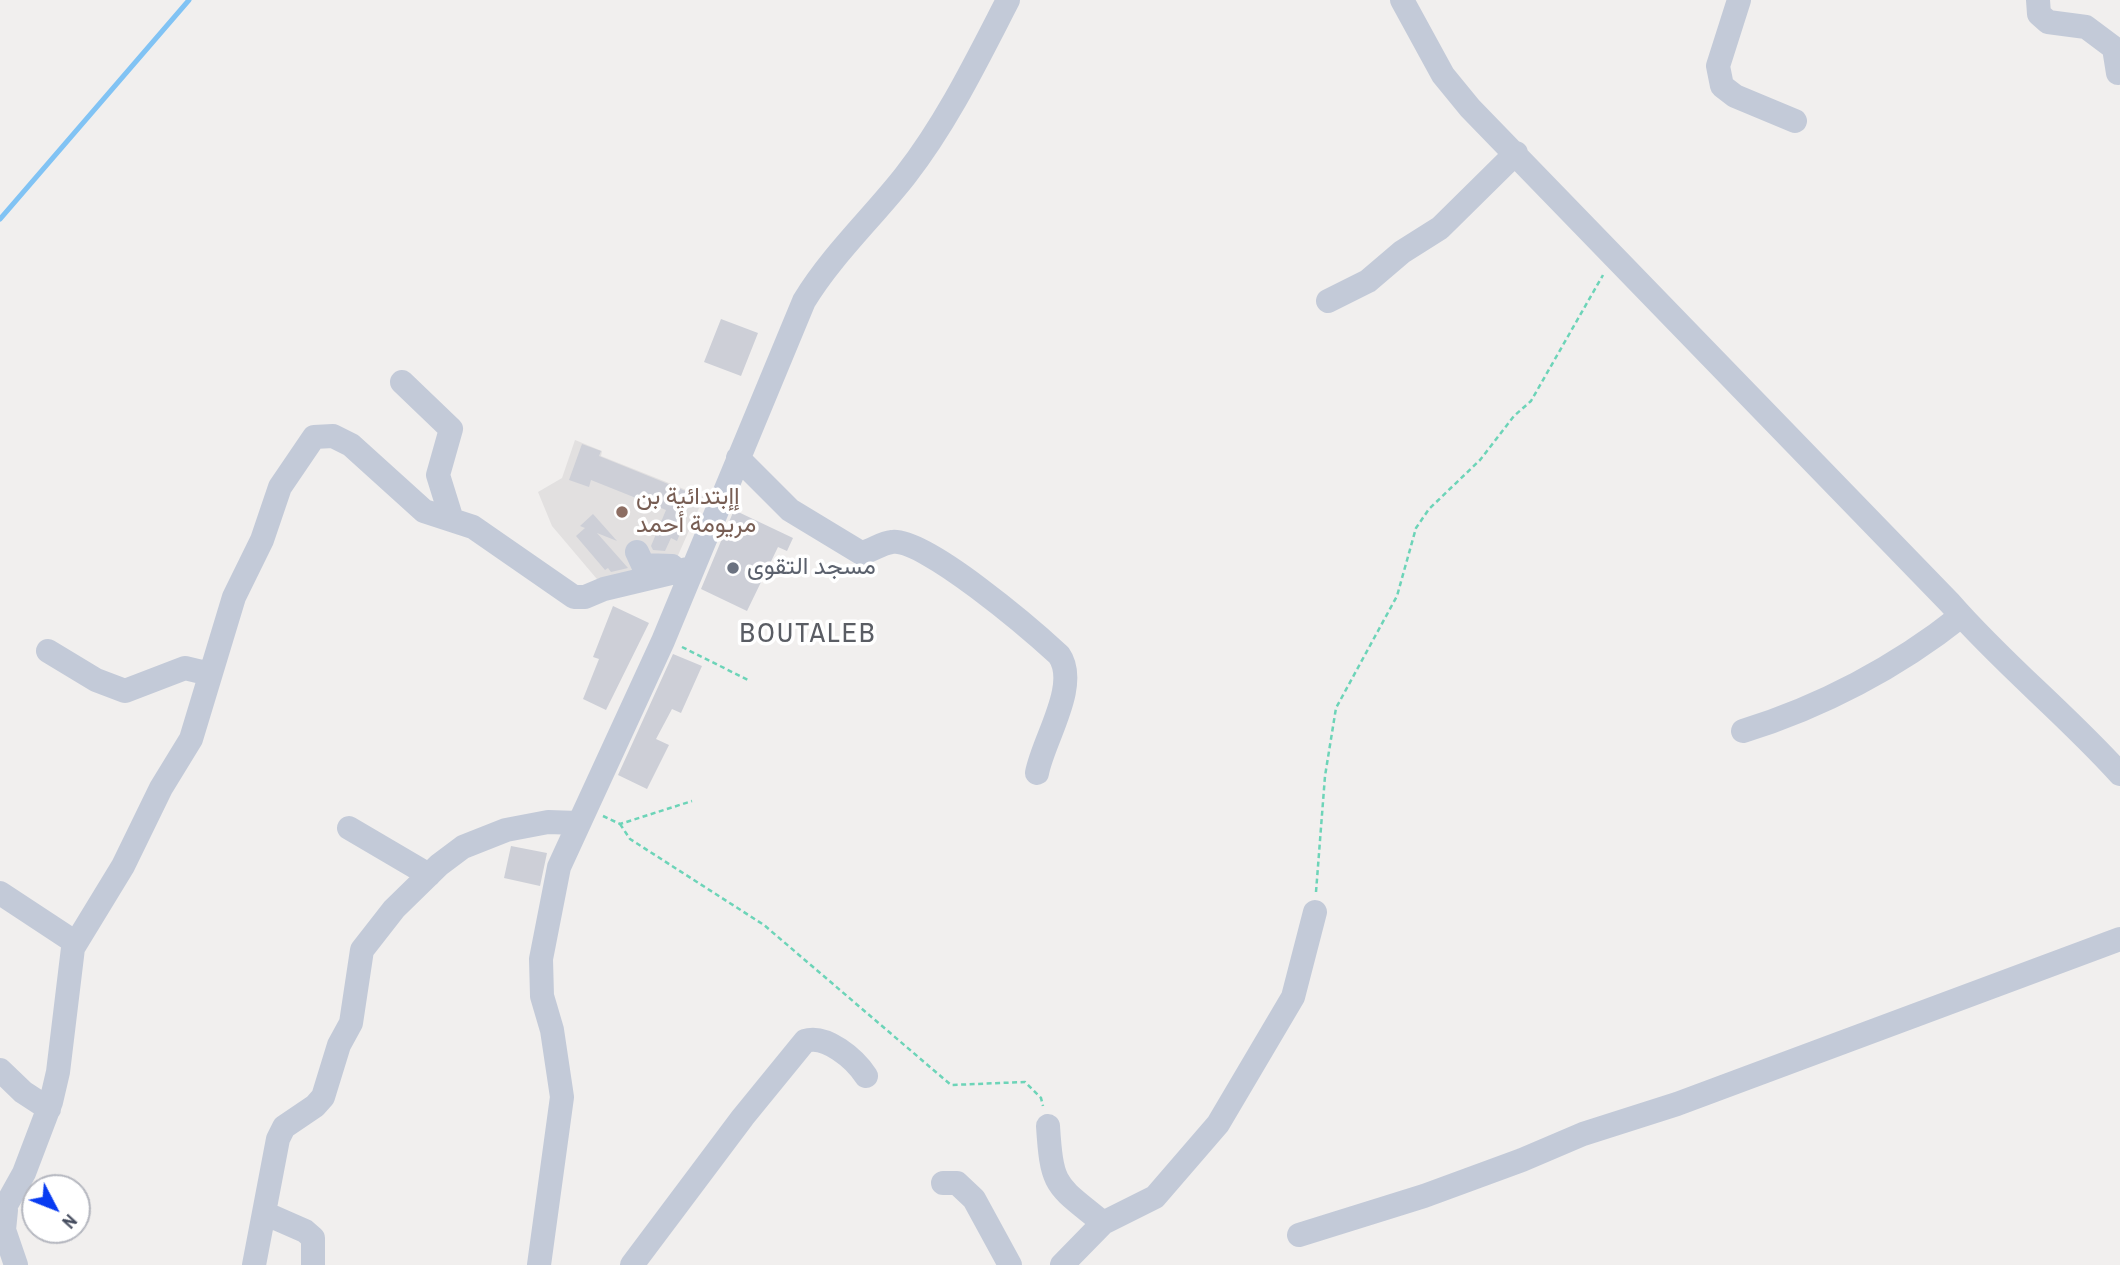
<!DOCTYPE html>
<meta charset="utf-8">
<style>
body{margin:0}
#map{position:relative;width:2120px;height:1265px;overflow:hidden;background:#f1efee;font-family:"Archivo Narrow",sans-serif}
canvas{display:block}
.north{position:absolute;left:21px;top:1174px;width:70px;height:70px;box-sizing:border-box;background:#fff;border:2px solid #b5b7bf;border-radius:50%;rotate:132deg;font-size:19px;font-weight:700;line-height:28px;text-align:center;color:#454c5e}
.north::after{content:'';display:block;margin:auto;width:24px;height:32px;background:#083bf1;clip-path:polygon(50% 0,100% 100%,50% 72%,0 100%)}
</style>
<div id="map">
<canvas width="2120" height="1265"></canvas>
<div class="north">N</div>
</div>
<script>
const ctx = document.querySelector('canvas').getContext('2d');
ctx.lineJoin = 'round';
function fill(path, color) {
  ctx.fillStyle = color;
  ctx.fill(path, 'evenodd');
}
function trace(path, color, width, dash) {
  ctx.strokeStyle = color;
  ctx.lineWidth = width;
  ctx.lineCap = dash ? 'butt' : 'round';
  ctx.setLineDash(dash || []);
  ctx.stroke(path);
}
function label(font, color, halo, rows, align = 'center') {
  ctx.font = font + ' "Archivo Narrow",Vazirmatn,sans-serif';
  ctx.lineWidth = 7;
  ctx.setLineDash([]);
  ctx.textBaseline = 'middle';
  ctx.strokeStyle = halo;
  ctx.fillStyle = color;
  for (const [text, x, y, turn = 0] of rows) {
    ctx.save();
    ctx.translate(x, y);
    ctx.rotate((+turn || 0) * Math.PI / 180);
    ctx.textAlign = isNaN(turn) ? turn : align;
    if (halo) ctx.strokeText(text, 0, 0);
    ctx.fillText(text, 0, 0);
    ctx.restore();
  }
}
const education = new Path2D(`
 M575,440L602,451L601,456L704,497L671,571L602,585L552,526L538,492L562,478Z`);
const stream = new Path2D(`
 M0,219L189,0`);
const building = new Path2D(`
 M721,319L758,333L741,376L704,362Z
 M582,444L601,451L599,456L688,492L678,518L685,521L677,541L671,538L665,551L653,550L651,546L666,510L591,480L589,487L569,480Z
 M734,510L793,538L787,551L778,547L747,611L701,589Z
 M593,514L617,541L597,533L628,568L611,572L608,568L605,570L576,536L585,528L580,526Z
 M613,606L649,623L606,710L583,699L599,659L593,657Z
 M673,654L702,666L681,713L672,709L656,739L669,745L647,789L618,775Z
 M511,846L547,853L540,886L504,878Z`);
const path = new Path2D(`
 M682,647L748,680
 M603,816L620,824L692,801
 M620,824L630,839L764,925L951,1085L1025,1082L1041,1098L1043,1106
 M1316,892L1325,776L1336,708L1397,596L1416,528L1429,509L1480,460L1514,416L1531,401L1603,275`);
const minor = new Path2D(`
 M1402,0L1443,75L1470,108L1950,603C2003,664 2066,714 2120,774
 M1739,0L1718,66L1722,86L1735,96L1795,121
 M2038,0L2039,14L2048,22L2086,27L2114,48L2118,73
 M1328,301L1368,281L1402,252L1440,228L1516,153
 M402,382L451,429L438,475L452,520
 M738,458L790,510L861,553C872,551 881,543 892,542C924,537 1033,631 1059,655C1080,685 1043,740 1037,773
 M637,552L643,565L672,566
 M48,651L96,680L125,691L185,668L210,674
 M1743,731C1821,707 1897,667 1961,616
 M349,828L429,875
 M0,893L76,943
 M0,1070L23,1092L49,1109
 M1048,1126C1052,1189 1056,1184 1103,1223
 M943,1183H957L974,1199L1010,1265
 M6,1210L4,1230L16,1265
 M264,1213L305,1231L313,1238V1265
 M0,1216L24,1173L51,1102L58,1072L73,948L123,866L161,788L191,739L234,597L262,540L280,487L314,437L333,436L351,445L424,511L473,527L574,597H585L604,589L692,568
 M1299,1235L1424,1196L1522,1160L1583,1134L1677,1104L2120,939
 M254,1265L278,1139L284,1127L315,1106L323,1097L339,1045L351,1023L362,950L394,909L439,865L463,847L506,830L548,822L578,823
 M539,1265L562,1097L552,1030L542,996L541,959L559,867L663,641L804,301C832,255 872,218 905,176C947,122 977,60 1008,0
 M632,1265L743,1117L805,1041C826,1034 855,1059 866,1076
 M1062,1265L1103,1223L1155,1197L1218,1124L1293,997L1315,912`);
const markers = [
 [622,512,7,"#8d6e63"],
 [733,568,7,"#6b7280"]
];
const educationNames = [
 ["إإبتدائية بن",636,498],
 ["مريومة أحمد",636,526]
];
const worshipNames = [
 ["مسجد التقوى",747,568]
];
const quarterNames = [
 ["BOUTALEB",808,634]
];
fill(education, '#e2e0e0');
trace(stream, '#81c3f4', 5);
fill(building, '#cdcfd7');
trace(path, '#6dd4b8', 2.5, [5, 3.5]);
trace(minor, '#c3cad8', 24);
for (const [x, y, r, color] of markers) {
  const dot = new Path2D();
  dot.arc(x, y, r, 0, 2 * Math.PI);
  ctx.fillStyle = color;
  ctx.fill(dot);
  trace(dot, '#fff', 2.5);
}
label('24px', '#785e54', '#fff', educationNames, 'left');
label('24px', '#5b616d', '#fff', worshipNames, 'left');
ctx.letterSpacing = '2px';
label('28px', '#5a5d64', '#fff', quarterNames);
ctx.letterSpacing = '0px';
</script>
